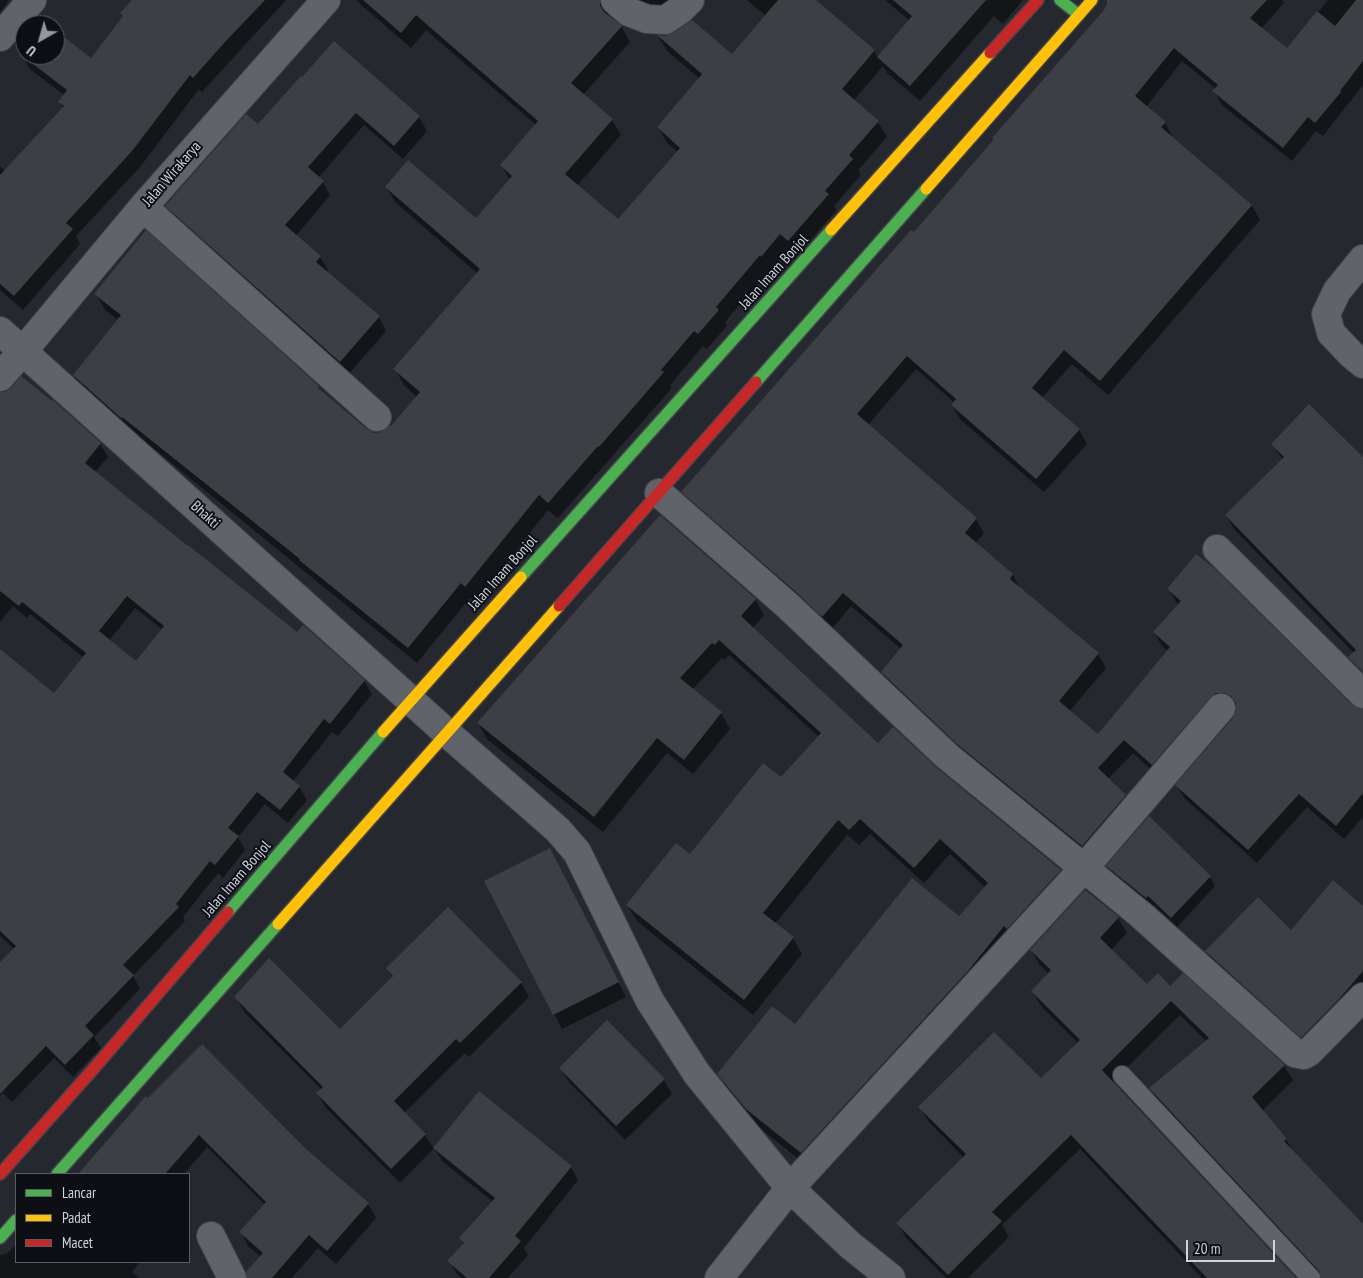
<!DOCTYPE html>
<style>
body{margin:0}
#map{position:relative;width:1363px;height:1278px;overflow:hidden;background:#25282f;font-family:"PT Sans Narrow",sans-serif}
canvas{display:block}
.legend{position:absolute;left:15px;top:1173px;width:175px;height:90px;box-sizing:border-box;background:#0d0f15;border:1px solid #5b5d65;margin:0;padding:6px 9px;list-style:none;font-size:15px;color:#cfd3dc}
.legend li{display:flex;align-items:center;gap:10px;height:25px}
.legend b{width:25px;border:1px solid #5b5d65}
.north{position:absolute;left:15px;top:15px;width:50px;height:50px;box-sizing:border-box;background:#0d0f15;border:1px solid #5b5d65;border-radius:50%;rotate:218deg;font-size:14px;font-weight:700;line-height:20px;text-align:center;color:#cfd3dc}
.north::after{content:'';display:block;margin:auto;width:18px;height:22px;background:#94979f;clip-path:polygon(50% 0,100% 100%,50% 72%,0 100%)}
.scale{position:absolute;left:1186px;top:1240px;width:89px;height:22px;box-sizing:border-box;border:2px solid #cfd3dc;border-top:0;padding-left:6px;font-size:15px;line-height:18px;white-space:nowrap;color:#cfd3dc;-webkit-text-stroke:4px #0d0f15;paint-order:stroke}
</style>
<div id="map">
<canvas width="1363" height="1278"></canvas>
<ul class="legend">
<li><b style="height:6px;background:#4caf50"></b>Lancar</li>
<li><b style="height:6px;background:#ffc107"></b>Padat</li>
<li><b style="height:6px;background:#c62828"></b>Macet</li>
</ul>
<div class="north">U</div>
<div class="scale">20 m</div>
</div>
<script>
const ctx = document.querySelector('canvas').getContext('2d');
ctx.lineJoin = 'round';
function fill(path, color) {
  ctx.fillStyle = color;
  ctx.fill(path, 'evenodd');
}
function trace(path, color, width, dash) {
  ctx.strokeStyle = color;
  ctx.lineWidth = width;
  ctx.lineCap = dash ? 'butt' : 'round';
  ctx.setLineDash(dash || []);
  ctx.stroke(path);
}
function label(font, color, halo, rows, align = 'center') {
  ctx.font = font + ' "PT Sans Narrow",sans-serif';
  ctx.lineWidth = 4;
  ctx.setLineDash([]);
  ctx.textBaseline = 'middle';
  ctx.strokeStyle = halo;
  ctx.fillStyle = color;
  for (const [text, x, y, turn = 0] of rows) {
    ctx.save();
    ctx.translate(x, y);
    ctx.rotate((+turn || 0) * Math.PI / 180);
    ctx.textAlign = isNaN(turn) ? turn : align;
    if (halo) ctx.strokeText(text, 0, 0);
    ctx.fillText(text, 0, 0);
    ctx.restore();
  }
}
const shadow = new Path2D(`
 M0,0H9L0,13Z
 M133,0H286L202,92L199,89L140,167L76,236L80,244L23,310L0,290V166L5,171L63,108L60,102L64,95L30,69L21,54L25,49V55H55V32L91,59L124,17L122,14Z
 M357,0H685L674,12L612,5L608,14V16L621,26L630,42L583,95L612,120L621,135L577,186L618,220L678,152L667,143L658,127L700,79L667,51L659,37L732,56L766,16L747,0H814L874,51L878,58L910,21L885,0H1023L1003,24L994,16L920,101L887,73L883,66L854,100L878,122L887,137L858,170L861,175L834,206L837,210L797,255L789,249L770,271L769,270L725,322L727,326L707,349L703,346L670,385L672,388L558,518L548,510L475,602L470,598L417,663L83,391L74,375L118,320L105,310L96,294L318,387L321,392L366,430L374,434L382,433L391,428L417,397L404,385L395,369L478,274L395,202L386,187L476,220L510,180L501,165L536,125L426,30L411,48L359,3Z
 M1112,0H1282L1284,3L1261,29L1288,50L1328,0H1363V85L1323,136L1316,131L1292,161L1222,105L1214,91L1216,89L1182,61L1146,107L1165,123L1173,137L1172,138L1252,206L1260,220L1108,395L1072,364L1042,398L1079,430L1087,444L1044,492L960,419L952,405L955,403L916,369L868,425L976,519L984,533L975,544L1013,575L1021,590L1098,654L1106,668L1069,712L1098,736L1168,651L1162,646L1154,632L1178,605L1168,589L1351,706L1358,710H1363V817L1344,839L1307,807L1257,863L1185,799L1177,786L1234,718L1237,708L1233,706L1160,778L1133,753L1108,779L1125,795L1133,809L1090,859L967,758L890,686L882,672L901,649L851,606L831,630L691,506L683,492L914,234L1105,11Z
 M334,43L419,117L427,131L403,159L364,125L318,178L323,182L330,195L296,236L320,257L328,270L327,272L379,317L386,331L348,375L174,219L167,206L258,126L303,79Z
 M0,393L100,444L108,457L95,472L297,634L364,681L372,694L338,736L332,732L293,781L299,787L307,800L288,823L265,804L238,837L245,850L223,878L218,873L183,917L185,921L133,976L140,989L94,1037L101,1048L73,1077L54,1058L12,1102L3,1093L0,1096V964L14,949L0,936V651L55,694L84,658L30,614L27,618L13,606L0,622ZM135,608L163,630L136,663L109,641Z
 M1272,444L1363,460V677L1358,672L1350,658L1354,653L1234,529L1226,515L1283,460Z
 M755,599L764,615L753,628L879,745L936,769L1060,871L1069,886L810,1168L756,1125L728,1090L719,1074L795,1026L959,918L986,888L950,854L924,883L870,834L859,845L847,835L775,924L793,938L802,954L753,1015L637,921L627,905L690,855L781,779L819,737L729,655L724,660L722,658L692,690L721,713L730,729L693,774L667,753L603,832L487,739L478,723Z
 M550,849L626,997L562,1029L486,881Z
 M1108,866L1210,877L1215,886L1177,927L1154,905L1151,907L1113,876Z
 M1363,907V996L1310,1052L1215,966L1206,951L1291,932Z
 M1118,918L1127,933L1111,950L1147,986L1170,988L1284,1066L1293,1080L1262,1111L1286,1139L1294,1153L1363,1226V1278H1322L1159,1103L1151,1089L1207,1042L1180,1015L1112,1082L1295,1278H1202L1080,1149L1002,1225L1009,1237L968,1278H946L906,1238L898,1223L964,1158L929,1122L920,1107L1041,1080L1078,1043L1041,1006L1032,991L1049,974L1040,965L1031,950Z
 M387,968L521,983L529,997L469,1057L465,1053L404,1113L425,1135L434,1149L479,1093L571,1167L578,1180L524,1248L528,1255L508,1278H461L457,1274L449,1261L464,1245L461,1239L493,1202L442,1161L434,1148L400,1183L326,1108L318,1094L322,1090L244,1012L236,997L340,1031L393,978Z
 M560,1068L664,1080L672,1094L625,1140L569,1082Z
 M147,1098L305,1150L368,1204L376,1218L336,1264L318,1248L292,1278H249L261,1257L248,1246L241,1232L265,1205L207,1147L184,1174H79Z
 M16,1245V1262H140L132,1272L139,1278H0V1255L6,1254Z`);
const building = new Path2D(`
 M132,0H265L225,42L193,78L190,75L132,151L66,223L73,229L14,296L0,284V175L64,106L58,102L67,90L20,54L25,47V55H55V30L91,58L123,16L120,13Z
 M363,0H600V6L604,12L622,26L571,83L613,119L565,174L618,219L680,148L657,127L702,74L657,35L665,36L673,33L692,20L732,54L778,0H816L875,50L842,89L879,121L849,155L853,159L825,191L829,194L788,241L780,234L761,257L760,255L716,307L719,310L698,334L694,331L661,370L664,372L599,447L598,446L548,503L539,495L465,587L461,583L408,648L299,560L300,559L122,417L121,418L73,375L121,315L94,294L146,230L319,386L318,388L367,429L374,433L381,432L390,425L391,426L420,392L393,369L480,269L385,187L408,160L476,218L512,176L500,165L538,121L416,15L401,33Z
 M893,0H986L910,86L877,57L912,16Z
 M1107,0H1267L1250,18L1287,48L1317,11L1335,26L1356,0H1363V61L1340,91L1341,92L1315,123L1308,117L1283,148L1212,91L1218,85L1174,48L1135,96L1166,122L1161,127L1252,205L1100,381L1064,350L1032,388L1080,429L1036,479L951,405L956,399L907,356L857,414L977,518L965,533L1013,574L1010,579L1099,653L1059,701L1098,734L1170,647L1153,632L1181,601L1167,589L1196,554L1215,569L1352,705L1359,709H1363V793L1336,826L1299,794L1248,850L1175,785L1233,718L1236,711V703L1231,696L1224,693H1216L1210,698L1152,765L1124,740L1098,768L1126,795L1082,846L957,744L881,672L903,645L843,593L822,617L797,593L681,492L911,230L914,232L994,139L992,138L1104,10L1107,4Z
 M334,41L420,116L394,146L356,113L308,167L324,181L285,225L321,256L316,262L380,316L340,362L165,206L246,114L258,124L301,76L302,77Z
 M21,376L52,401L53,400L101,443L85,463L188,546V545L297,632L303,625L365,680L330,724L324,719L283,772L300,786L280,810L257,792L228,828L239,836L215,865L210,861L176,904L179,907L123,965L134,975L85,1026L94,1035L65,1065L46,1046L0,1094V962L16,946L0,931V649L54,693L86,653L22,602L19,606L0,591V392H5L11,388ZM127,596L164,626L136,661L99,631Z
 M1309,404L1363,457V672L1348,657L1356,650L1225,515L1284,457L1271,444Z
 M660,515L756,599L741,616L878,743L893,727L937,768L1061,870L1007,929L1004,926L968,971L801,1153L746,1109L717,1074L772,1006L795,1024L912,878L959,916L988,883L940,839L914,868L860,819L849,830L838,820L763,913L794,937L744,1000L626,905L676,843L690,854L763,763L781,777L821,733L719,640L715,645L712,643L680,678L722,712L684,760L657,738L594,817L477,723Z
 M1149,816L1211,876L1171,918L1148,896L1146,898L1106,866Z
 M550,848L619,982L553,1015L484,881Z
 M1333,880L1363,906V971L1340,998L1301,1038L1205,951L1258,897L1291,930Z
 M1085,890L1119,917L1100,938L1147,984L1158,973L1170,986L1183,973L1285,1065L1252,1097L1287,1139L1284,1141L1363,1224V1278H1321L1319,1271L1149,1088L1209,1038L1171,1001L1102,1070L1296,1278H1207L1071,1135L992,1212L1002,1221L948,1275L896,1223L966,1154L918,1107L994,1032L1041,1078L1080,1040L1031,991L1051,970L1030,950Z
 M448,907L522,982L460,1043L456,1039L394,1101L426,1134L391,1169L316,1093L323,1087L234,997L269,958L340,1029L393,976L386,968Z
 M607,1020L665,1079L616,1126L559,1068Z
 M202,1044L306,1149L369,1203L327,1251L309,1235L272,1278H247L246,1272L263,1253L239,1232L266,1202L199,1135L165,1174H78L146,1096L148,1098Z
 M479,1091L572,1166L515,1236L521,1241L489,1278H467L447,1261L464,1243L459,1238L495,1198L433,1148Z`);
const lane = new Path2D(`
 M1122,1075L1311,1278`);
const street = new Path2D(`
 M615,0L629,12L647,19L665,20L680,10L690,0
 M0,37L32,0
 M143,207L377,417
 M1363,259L1337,291L1326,314L1331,333L1352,355L1363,364
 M0,331L447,733L558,830L577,852L650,1001L697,1074L790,1188L850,1245L891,1278
 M0,377L23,351L143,207L326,0
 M659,493L787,605L947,756L1140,914L1295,1053L1304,1055L1309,1052L1363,997
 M1217,549L1363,694
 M211,1236L232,1278
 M719,1278L790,1188L1084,868L1221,708`);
const fast = new Path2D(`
 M1060,0L1079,15
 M756,382L926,189
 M521,577L831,230
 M228,912L383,732
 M57,1174L278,924
 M0,1238L16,1220`);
const slow = new Path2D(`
 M926,189L1092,0
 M831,230L990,53
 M383,732L521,577
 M278,924L559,606`);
const jam = new Path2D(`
 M990,53L1038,0
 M559,606L756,382
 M0,1174L96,1066L228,912`);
const streetNames = [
 ["Jalan Wirakarya",172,174,-49],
 ["Jalan Imam Bonjol",774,272,-48],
 ["Bhakti",205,515,42],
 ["Jalan Imam Bonjol",503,573,-48],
 ["Jalan Imam Bonjol",237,879,-49]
];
fill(shadow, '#0007');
fill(building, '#3d3f45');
trace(lane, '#41444a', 20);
trace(street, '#41444a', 30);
trace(fast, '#41444a', 14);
trace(slow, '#41444a', 14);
trace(jam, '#41444a', 14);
trace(lane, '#606369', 18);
trace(street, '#606369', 28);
trace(fast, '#4caf50', 11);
trace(slow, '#ffc107', 11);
trace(jam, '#c62828', 11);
label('15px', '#cfd3dc', '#0d0f15', streetNames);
</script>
